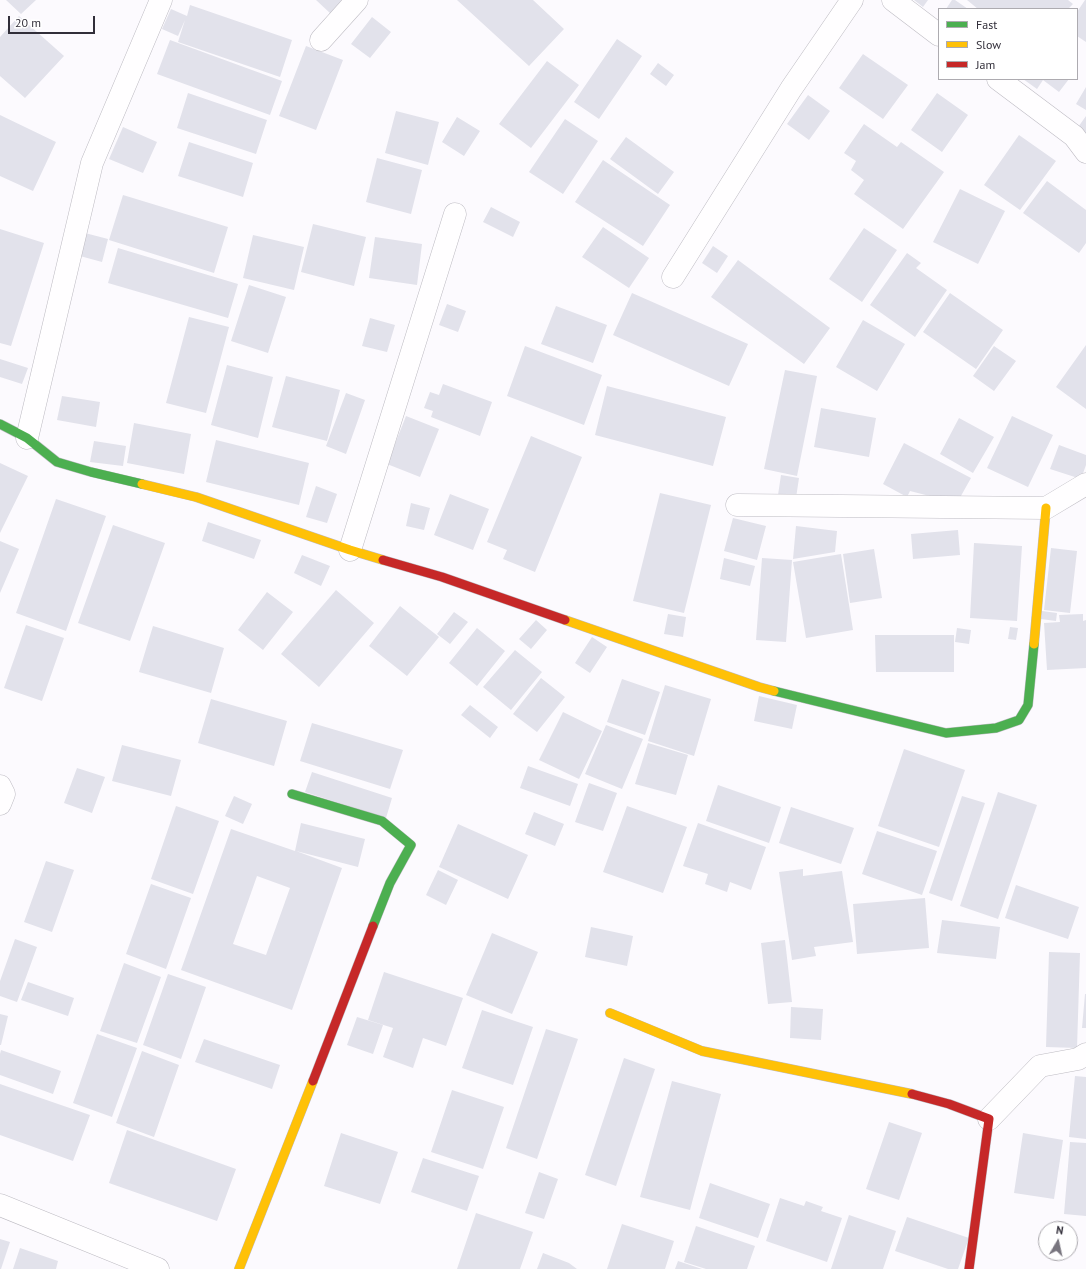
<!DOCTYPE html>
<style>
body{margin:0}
#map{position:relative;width:1086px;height:1269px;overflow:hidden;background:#fcfafe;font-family:"PT Sans",sans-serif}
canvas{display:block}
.legend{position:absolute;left:938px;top:8px;width:140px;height:72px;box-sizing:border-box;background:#fff;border:1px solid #adabb0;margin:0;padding:5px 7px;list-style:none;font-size:12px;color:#312e39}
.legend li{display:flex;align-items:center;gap:8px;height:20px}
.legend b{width:20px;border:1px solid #adabb0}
.north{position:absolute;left:1038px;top:1221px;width:40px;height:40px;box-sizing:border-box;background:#fff;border:1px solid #adabb0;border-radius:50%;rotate:9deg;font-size:11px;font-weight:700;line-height:16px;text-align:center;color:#312e39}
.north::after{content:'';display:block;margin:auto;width:14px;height:18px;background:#78757e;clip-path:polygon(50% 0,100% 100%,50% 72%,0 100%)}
.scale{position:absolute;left:8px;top:16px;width:87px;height:18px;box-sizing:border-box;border:2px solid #312e39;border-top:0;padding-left:5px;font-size:12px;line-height:14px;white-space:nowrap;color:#312e39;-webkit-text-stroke:3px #fff;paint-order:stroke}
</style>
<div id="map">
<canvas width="1086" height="1269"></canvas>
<ul class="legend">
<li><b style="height:5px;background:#4caf50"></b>Fast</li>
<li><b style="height:5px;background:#ffc107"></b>Slow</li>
<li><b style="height:5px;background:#c62828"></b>Jam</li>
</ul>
<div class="north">N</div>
<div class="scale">20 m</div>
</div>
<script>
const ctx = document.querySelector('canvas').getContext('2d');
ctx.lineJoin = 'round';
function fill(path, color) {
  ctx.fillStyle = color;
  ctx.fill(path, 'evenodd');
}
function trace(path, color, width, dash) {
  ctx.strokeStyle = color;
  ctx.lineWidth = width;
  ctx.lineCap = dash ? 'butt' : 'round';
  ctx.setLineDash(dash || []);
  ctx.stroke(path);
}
const building = new Path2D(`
 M6,0H36L21,14Z
 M316,0H344L331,14Z
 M457,0H533L564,29L529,66Z
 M914,0H928L923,7Z
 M952,0H955L968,9H946Z
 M967,0H1068L1073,4L1068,9H978Z
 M1085,0H1086V42L1077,36V12Z
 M190,5L292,40L280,77L178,42L185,20L178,36L162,29L171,9L187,16Z
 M19,16L64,56L25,98L0,76V37Z
 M372,17L391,32L370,58L351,44Z
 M617,39L642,56L599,119L574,102Z
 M170,40L282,81L270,115L157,74Z
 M306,46L343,60L316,130L279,116Z
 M863,54L908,85L883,119L839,88Z
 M547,61L579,85L531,148L499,124Z
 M658,63L674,75L666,86L650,74Z
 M1023,79H1069L1059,92L1043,80L1037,89Z
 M1086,87V110L1076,104Z
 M188,93L267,120L256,154L177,128Z
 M937,93L968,115L942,152L911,130Z
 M808,95L830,111L809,140L787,124Z
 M396,111L439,122L428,165L385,153Z
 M0,115L56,142L33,191L0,176Z
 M1086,116V137L1076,130Z
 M457,117L480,131L464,156L442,142Z
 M565,119L598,141L563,194L529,172Z
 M864,124L897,147L901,142L944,172L903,229L854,194L864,180L851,170L856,161L844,153Z
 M123,127L157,142L143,173L109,159Z
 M1019,135L1056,161L1020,210L984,185Z
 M626,137L674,172L658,194L610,159Z
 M189,142L253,163L243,197L178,176Z
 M377,158L422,170L411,214L366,202Z
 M603,160L670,205L643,246L575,202Z
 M1047,181L1086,210V243L1079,253L1023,213Z
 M960,189L1005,211L978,264L933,242Z
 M123,195L228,227L214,273L109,240Z
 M491,207L520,222L513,237L483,222Z
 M313,224L366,237L354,286L301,272Z
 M603,227L649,258L629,288L582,257Z
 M864,228L897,250L862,302L829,279Z
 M0,229L44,243L11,346L0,343Z
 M85,233L108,239L102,262L80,256Z
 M253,235L304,247L294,290L243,278Z
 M375,237L422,244L417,285L369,278Z
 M713,246L728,256L717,273L702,263Z
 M118,248L238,284L228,318L108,283Z
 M907,253L921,263L916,268L947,290L915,337L870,305Z
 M738,260L830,328L804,364L711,297Z
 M249,285L286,297L268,353L231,341Z
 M632,293L748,344L729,386L613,335Z
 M950,293L1003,330L976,369L923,332Z
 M447,304L466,311L458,332L439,325Z
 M556,306L607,325L593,363L541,344Z
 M189,317L229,327L206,413L166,403Z
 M370,318L395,325L387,352L362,346Z
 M863,320L905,344L877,391L836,367Z
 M1086,345V409L1056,387Z
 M525,346L602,375L584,425L507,396Z
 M994,346L1016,361L994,391L973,376Z
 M0,359L28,368L22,384L0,377Z
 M227,365L273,377L258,438L211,425Z
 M785,370L817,376L797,476L764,469Z
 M286,376L340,390L327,441L272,427Z
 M443,384L492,402L480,436L431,417L433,411L424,408L430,392L439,395Z
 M607,386L726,417L713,466L595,435Z
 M346,393L365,400L346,454L326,446Z
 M62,396L100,402L96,427L57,420Z
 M821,408L876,418L869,457L814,447Z
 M406,416L439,429L420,477L387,464Z
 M1012,416L1053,435L1028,487L987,468Z
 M959,418L994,437L973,473L940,454Z
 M134,423L191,434L184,474L127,463Z
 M531,436L582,457L535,572L503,559L507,550L487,542Z
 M216,440L309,463L299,505L206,482Z
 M94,441L126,446L123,466L90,462Z
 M904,443L971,478L957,503L910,491L907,497L883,484Z
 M1059,445L1086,455V465L1081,479L1050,469Z
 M0,463L28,476L0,533Z
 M781,475L799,478L796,498L778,495Z
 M316,486L337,494L327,523L306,517Z
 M660,493L711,505L684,613L633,601Z
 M450,494L489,509L473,550L434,535Z
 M56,499L106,516L66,631L16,613Z
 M411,503L430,508L424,530L406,526Z
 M733,518L766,526L757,560L724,551Z
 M208,522L261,540L254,559L202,541Z
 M113,525L165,543L130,641L78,623Z
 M796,526L837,531L835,552L793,559Z
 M958,530L960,555L913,559L911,534Z
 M0,541L19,549L0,593Z
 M974,543L1022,546L1017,621L970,618Z
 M1051,548L1077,551L1070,613L1044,610Z
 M874,549L882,598L850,603L843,554Z
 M841,554L853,630L806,638L793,562Z
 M302,555L330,566L321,586L294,573Z
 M724,558L755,566L750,586L720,579Z
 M762,558L792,560L786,642L756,640Z
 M336,590L374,623L319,687L281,654Z
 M267,592L293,612L263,650L238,630Z
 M400,606L439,637L407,676L369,646Z
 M1042,611L1057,613L1056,621L1041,619Z
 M454,612L468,622L450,644L437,634Z
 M668,614L686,617L683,637L664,634Z
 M1083,614V621L1086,620V668L1047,670L1044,623L1060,622L1059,615Z
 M536,620L547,630L531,649L519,639Z
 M26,625L64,638L42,701L4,688Z
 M153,626L224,648L211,693L139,672Z
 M1010,627L1018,628L1016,640L1008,639Z
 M477,628L505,651L477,686L449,663Z
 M957,628L971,630L969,644L955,642Z
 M875,635H954V672H876Z
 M592,637L607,647L590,673L575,663Z
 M515,650L542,672L511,710L483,687Z
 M541,678L565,697L537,732L513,714Z
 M622,679L660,692L645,735L607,722Z
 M665,685L711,699L694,756L648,741Z
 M759,696L797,705L792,729L754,721Z
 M211,699L287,721L274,766L198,743Z
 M470,705L498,727L490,738L461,715Z
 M563,712L602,731L579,779L539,760Z
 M312,723L403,750L390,789L300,761Z
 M606,725L643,739L622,789L585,774Z
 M648,743L688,755L676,795L635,784Z
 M122,745L181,760L171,796L112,781Z
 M904,749L965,770L939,847L878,826Z
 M528,766L578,784L570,806L520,788Z
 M77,768L105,777L92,813L64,803Z
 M312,772L392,798L386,818L305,792Z
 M589,783L617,793L603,831L575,822Z
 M718,785L781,807L769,843L706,821Z
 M998,792L1037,805L998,919L960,906Z
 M234,796L252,804L243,824L225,816Z
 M962,796L985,803L952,901L929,893Z
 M176,806L219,821L193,894L151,879Z
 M627,806L687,827L663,893L603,872Z
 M791,807L854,828L841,864L779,843Z
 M534,812L564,824L555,846L525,834Z
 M301,823L365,839L358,867L296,851L342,868L292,1010L181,970L231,829L295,851ZM257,876L290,888L266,955L233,944Z
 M698,823L766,847L751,890L730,882L727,892L705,884L708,874L683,866Z
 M458,824L528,855L508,899L439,867Z
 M877,831L937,851L922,895L862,874Z
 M46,861L74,870L52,932L24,922Z
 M803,869V876L842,871L853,942L814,947L816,956L792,960L779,872Z
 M438,870L458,880L446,905L426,895Z
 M151,884L191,898L166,969L126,954Z
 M1016,885L1079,907L1068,939L1005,918Z
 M925,898L929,948L857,954L853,904Z
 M942,920L1000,927L996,959L937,953Z
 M591,927L633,936L627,966L585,957Z
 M492,933L538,952L512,1014L466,995Z
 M15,939L37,947L17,1002L0,996V981Z
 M785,940L792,1002L768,1004L761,943Z
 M1049,952L1080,953L1077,1048L1046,1047Z
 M124,963L161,977L137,1043L100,1031Z
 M384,972L463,998L446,1046L423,1038L413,1068L383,1057L393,1028L368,1020Z
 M168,974L206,987L181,1059L143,1045Z
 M28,982L74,998L68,1016L21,1000Z
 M1085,994H1086V1028H1082Z
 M791,1007L823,1009L821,1040L790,1038Z
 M482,1010L533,1027L513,1085L462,1068Z
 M0,1014L8,1016L1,1045H0Z
 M357,1017L383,1025L373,1054L347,1045Z
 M546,1029L578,1039L537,1159L506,1148Z
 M97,1034L137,1048L112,1117L73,1103Z
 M204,1039L280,1065L272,1089L195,1062Z
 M1,1050L61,1071L53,1094L0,1075V1054Z
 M142,1051L179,1065L154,1137L116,1123Z
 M624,1058L655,1069L616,1186L585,1175Z
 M1075,1076L1086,1077V1139L1069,1137Z
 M672,1081L721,1094L690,1210L640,1197Z
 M0,1084L90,1115L73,1161L0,1135Z
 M452,1090L504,1107L483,1169L431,1152Z
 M889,1122L922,1133L899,1200L866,1189Z
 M127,1130L236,1169L217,1221L109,1183Z
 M341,1133L398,1152L380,1204L324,1186Z
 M1023,1133L1063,1140L1054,1199L1014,1193Z
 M1070,1142L1086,1143V1216L1064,1214Z
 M423,1158L479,1176L467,1211L411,1192Z
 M539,1172L558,1179L544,1219L525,1213Z
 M710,1183L770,1204L758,1238L699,1218Z
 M780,1198L804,1206L806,1201L823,1207L821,1211L842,1218L827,1262L766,1241Z
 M476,1213L533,1232L520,1269H457Z
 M849,1215L896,1231L883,1269H831Z
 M907,1217L969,1238L958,1269H948L895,1251Z
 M622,1224L674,1241L665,1269H607Z
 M696,1226L755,1246L747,1269H706L684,1262Z
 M0,1239L10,1242L1,1269H0Z
 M20,1248L58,1261L56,1269H13Z
 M543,1253L569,1263L577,1269H537Z
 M678,1261L702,1269H675Z`);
const street = new Path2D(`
 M893,0L939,35
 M321,40L357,0
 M998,79L1074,136L1086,152
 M673,277L791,89L852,0
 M27,438L92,163L161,0
 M737,505L1046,508L1086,484
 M350,550L455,214
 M0,786L4,794L0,804
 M989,1119L1040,1066L1078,1059L1086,1054
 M0,1205L158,1269`);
const fast = new Path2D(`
 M0,424L27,438L57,462L91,472L142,484
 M774,691L946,733L996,728L1019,720L1028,705L1034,644
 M292,794L382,821L411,845L390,883L373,926`);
const slow = new Path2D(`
 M142,484L196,497L350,550L383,560
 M565,620L759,687L774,691
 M1034,644L1046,508
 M610,1013L702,1051L912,1094
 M239,1269L313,1081`);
const jam = new Path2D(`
 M383,560L442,577L565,620
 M313,1081L373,926
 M912,1094L949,1104L989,1119L969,1269`);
fill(building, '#e2e2eb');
trace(street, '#bebcc3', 23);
trace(fast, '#bebcc3', 10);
trace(slow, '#bebcc3', 10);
trace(jam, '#bebcc3', 10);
trace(street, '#fffeff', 22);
trace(fast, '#4caf50', 9);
trace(slow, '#ffc107', 9);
trace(jam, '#c62828', 9);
</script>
